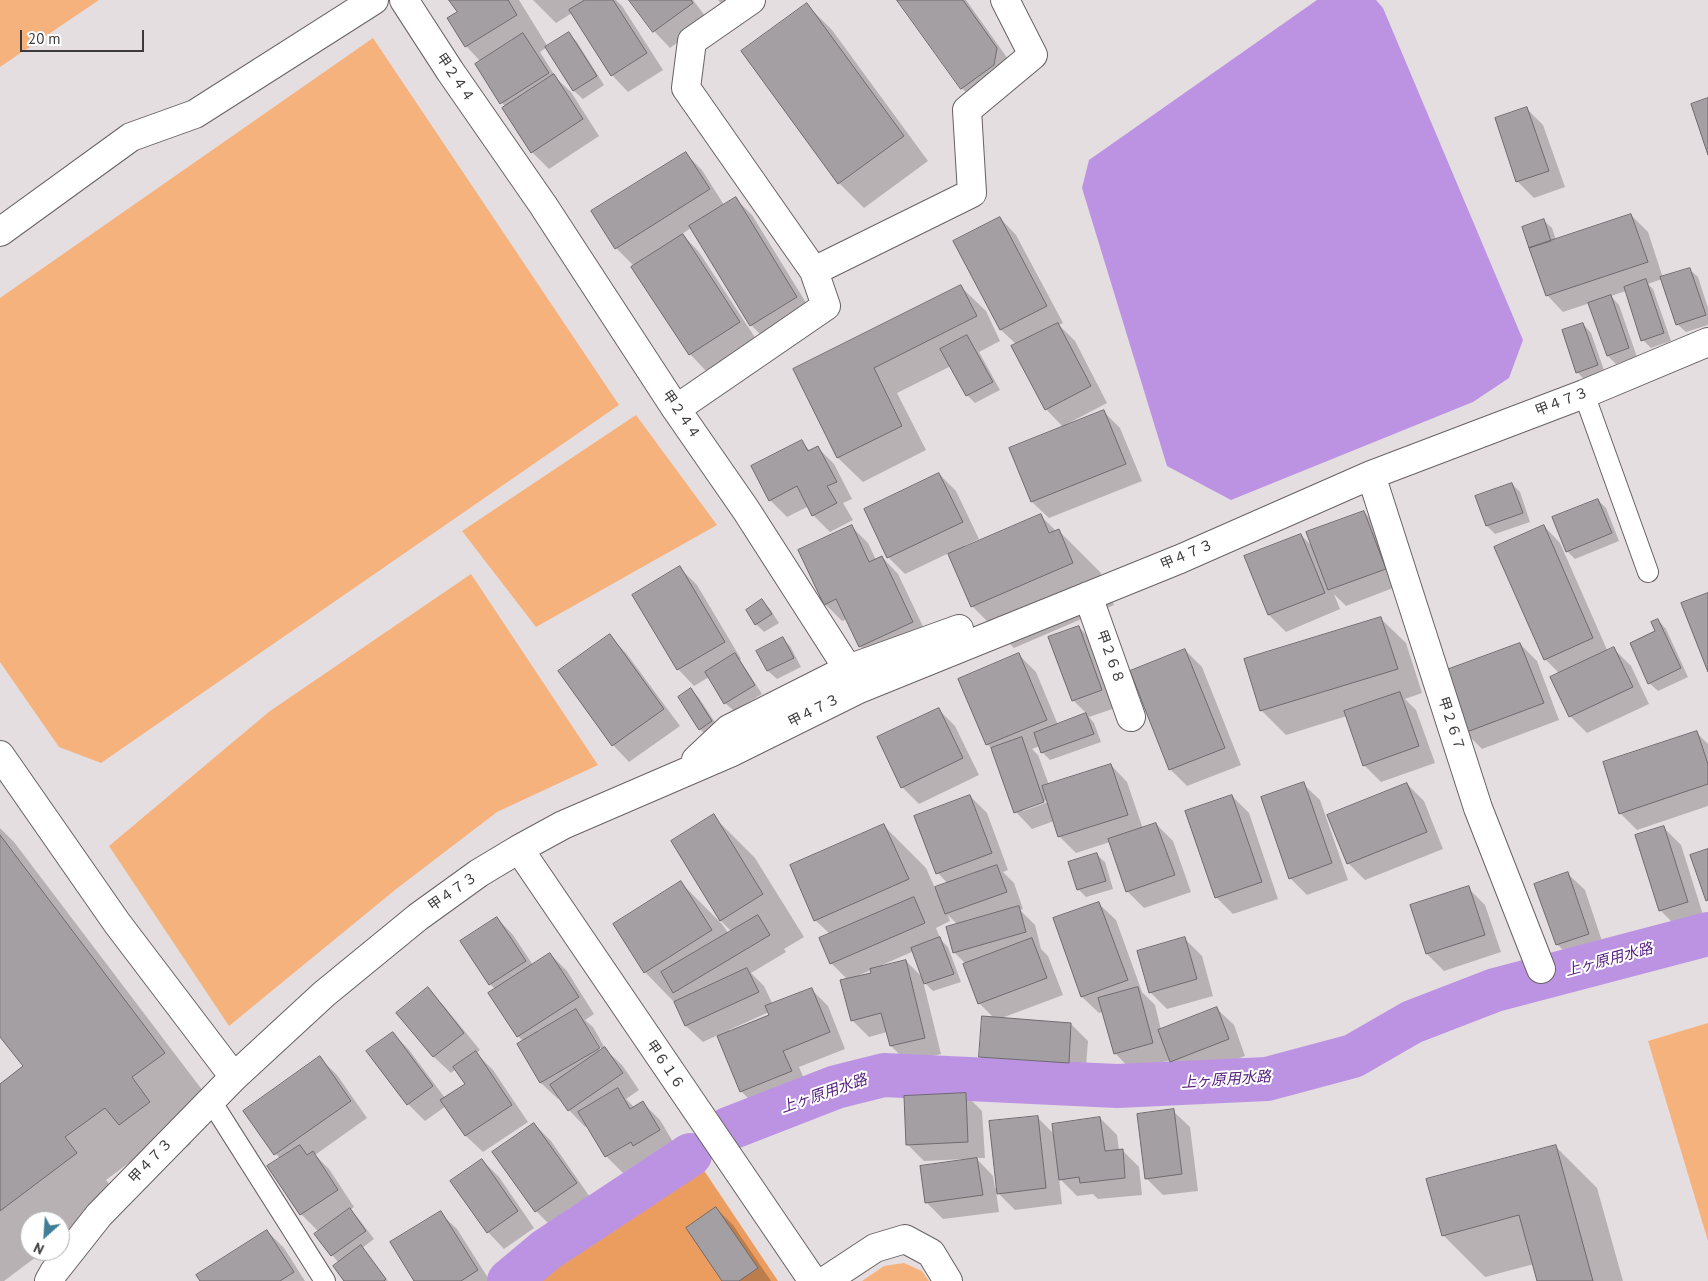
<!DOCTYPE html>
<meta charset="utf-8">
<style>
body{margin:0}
#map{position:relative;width:1708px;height:1281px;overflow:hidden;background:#e5dee0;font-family:"PT Sans",sans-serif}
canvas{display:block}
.north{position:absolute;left:20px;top:1211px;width:50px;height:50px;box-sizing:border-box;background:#fff;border:1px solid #b1b0b0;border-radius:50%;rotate:206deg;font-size:14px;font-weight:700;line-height:20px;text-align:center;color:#3c3a3a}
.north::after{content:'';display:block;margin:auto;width:18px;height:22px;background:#427f96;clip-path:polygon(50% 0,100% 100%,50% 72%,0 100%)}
.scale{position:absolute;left:20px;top:30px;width:124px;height:22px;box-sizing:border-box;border:2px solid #3c3a3a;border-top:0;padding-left:6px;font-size:15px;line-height:18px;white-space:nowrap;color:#3c3a3a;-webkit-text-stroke:4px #fff;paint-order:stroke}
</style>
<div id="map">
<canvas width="1708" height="1281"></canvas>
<div class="north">N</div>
<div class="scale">20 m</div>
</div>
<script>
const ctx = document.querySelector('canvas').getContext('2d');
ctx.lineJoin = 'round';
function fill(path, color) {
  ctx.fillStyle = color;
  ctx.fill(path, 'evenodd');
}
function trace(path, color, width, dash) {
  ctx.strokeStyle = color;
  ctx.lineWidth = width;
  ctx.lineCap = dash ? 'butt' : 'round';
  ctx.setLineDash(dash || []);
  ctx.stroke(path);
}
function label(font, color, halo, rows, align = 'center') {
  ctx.font = font + ' "PT Sans","Noto Sans JP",sans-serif';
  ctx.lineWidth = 4;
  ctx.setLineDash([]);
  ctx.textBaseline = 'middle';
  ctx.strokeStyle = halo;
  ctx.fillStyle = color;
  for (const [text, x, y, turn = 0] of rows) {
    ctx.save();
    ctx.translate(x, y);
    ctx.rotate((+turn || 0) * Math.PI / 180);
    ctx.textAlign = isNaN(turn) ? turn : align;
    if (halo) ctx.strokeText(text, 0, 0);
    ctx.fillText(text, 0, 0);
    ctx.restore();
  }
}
const green = new Path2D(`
 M0,0H99L0,67Z
 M373,38L619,405L101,763L59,747L0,662V298Z
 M636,415L717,525L536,627L462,531Z
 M471,574L598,765L497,812L395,890L229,1026L109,846L270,711Z
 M1708,1023V1241L1648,1041Z
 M904,1263L922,1271L929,1281H862L884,1266Z`);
const forest = new Path2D(`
 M701,1166L778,1281H540L615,1219Z`);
const water = new Path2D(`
 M1317,0H1376L1383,8L1523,340L1509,378L1473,402L1231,500L1167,466L1082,188L1089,160Z`);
const shadow = new Path2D(`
 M451,0H519L548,47L569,34L577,42L604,85L583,99L574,91L547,47L540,52L557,79L571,92L599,136L549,169L532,152L505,107L477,64L481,62L466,46L458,13Z
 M533,0H616L622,6L663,70L628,92L612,75L572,13L556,23Z
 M631,0H693L708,20L670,48L654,31Z
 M718,0H754L731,13Z
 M899,0H966L1013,66L978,105L962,88Z
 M807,5L832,30L928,161L864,208L839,183L743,51Z
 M1526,108L1543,125L1565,187L1534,198L1517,181Z
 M685,153L702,170L724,205L735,198L752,215L813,314L768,342L751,325L691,228L682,234L699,252L756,339L706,371L690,354L634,266L616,248Z
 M1631,215L1648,232L1663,278L1689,269L1698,277L1708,308V325L1686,332L1677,324L1662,279L1648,284L1653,289L1671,341L1651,348L1643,340L1626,291L1611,296L1619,305L1637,357L1616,364L1608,356L1590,303L1563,312L1547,295L1543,220L1552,228L1556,240Z
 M1000,218L1016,235L1063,323L1059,325L1075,341L1107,403L1067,424L1068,425L1103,411L1120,428L1142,481L1049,518L1032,502L1010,448L1063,427L1046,409L1017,345L1001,330L955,242Z
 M961,287L986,311L1000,341L979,352L1000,390L975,403L967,395L951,366L897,393L926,450L863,482L838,458L795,370Z
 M1583,324L1591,333L1605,373L1585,380L1577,372Z
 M802,442L810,451L817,447L834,464L852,499L843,503L853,520L830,532L813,515L809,506L787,517L770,500Z
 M939,474L956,491L979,539L964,546L965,548L1041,516L1056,531L1058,530L1100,572L1114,605L1014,648L972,606L949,553L905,574L888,557Z
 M1512,484L1520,492L1530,522L1495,534L1487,526L1476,497Z
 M1598,500L1606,508L1619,541L1575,559L1567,551Z
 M1364,512L1380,529L1401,585L1346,606L1334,594L1340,609L1286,632L1269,615L1245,557L1301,535L1314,548Z
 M851,526L868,543L876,560L882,557L898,574L929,639L877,663L860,646L847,619L842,621L825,604Z
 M1544,526L1560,543L1608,652L1614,649L1631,666L1649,704L1587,733L1571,717L1552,678L1560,674L1545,659Z
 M680,568L697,585L741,659L740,660L762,694L734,711L725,703L709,677L694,686L678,669Z
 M762,601L770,609L779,623L764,632L756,624L747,611Z
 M1381,619L1406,643L1422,693L1405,699L1416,710L1435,763L1381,782L1364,765L1347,716L1286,735L1261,710Z
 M1658,620L1666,629L1688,677L1658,691L1649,683Z
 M1079,627L1095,644L1118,707L1089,717L1094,723L1101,742L1050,760L1042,752L1040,746L1032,749L1038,755L1049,785L1111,765L1127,782L1143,829L1156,824L1173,841L1191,892L1144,908L1127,891L1110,842L1076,853L1059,836L1054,821L1032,829L1016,812L994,751L987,744L1019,655L1036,672L1058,725L1087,714L1073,700ZM1050,799L1051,801L1023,811V808Z
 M610,636L626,653L680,726L629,762L613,745Z
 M782,638L790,646L801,667L777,679L768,671L758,651Z
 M1520,644L1537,661L1559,720L1482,749L1465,732Z
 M1185,650L1202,667L1241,765L1187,786L1170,769Z
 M691,689L699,698L720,730L708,737L700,729Z
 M938,709L955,726L979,775L919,804L902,787L879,738Z
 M1697,733L1708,744V806L1637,830L1620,813Z
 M1303,784L1320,800L1348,880L1307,895L1290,878Z
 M1407,784L1424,801L1443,849L1365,880L1348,863Z
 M970,796L987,813L1008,870L1003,872L1014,883L1023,909L1020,910L1035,925L1041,949L1048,956L1063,995L999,1019L1071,1024L1088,1041L1085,1079L997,1074L980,1057L994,1018L979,1003L966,964L954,952L958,925L948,915L950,921L936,928L941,940L948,947L961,982L933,991L923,981L941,1054L908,1063L891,1046L887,1032L869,1037L852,1020L848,980L831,963L830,934L815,920L884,826L926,868L935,888L948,884L938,873ZM914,951L924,979L906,961L882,967V965ZM871,970L872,974L858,977L857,976Z
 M1232,796L1249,813L1278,899L1233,914L1216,897Z
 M713,816L755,858L804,937L784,949L786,952L751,973L764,986L773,1005L811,989L828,1006L845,1049L799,1067L808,1088L758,1108L741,1091L718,1035L703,1042L686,1026L675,1003L645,972L681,883L722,924L729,934L732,932L721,921L673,841ZM769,1012L771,1016L730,1032L729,1030Z
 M0,828L14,842L206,1095L173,1120L191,1144L161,1166L146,1150L106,1180L118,1195L60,1239V1221H30V1251H44L4,1281H0V1085L25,1066L0,1035Z
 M1664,828L1681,845L1704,918L1677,927L1660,910Z
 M1096,854L1105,862L1113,889L1086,897L1078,889Z
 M1568,874L1585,890L1605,950L1574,961L1557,944Z
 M1468,888L1485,905L1501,952L1444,971L1427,954L1412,906Z
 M1099,904L1116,920L1142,992L1155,1005L1161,1030L1217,1009L1234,1025L1245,1056L1188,1078L1171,1060L1131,1070L1115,1053L1103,1012L1099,1013L1082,997L1054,919Z
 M497,918L513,935L533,965L550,954L567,971L594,1014L585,1020L593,1027L606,1050L622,1065L639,1090L626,1099L635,1108L643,1103L660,1120L676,1147L651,1162L648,1158L623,1173L606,1156L588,1125L585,1127L569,1110L561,1098L558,1099L541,1083L518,1045L524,1042L518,1036L495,989L490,984ZM586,1029H589L604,1053L602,1054Z
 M1185,939L1202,956L1213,996L1167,1009L1150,992Z
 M428,989L444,1006L480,1050L476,1053L493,1070L528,1122L483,1152L466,1136L446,1106L425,1121L408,1104L393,1033L409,1050L445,1098L466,1084L456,1069L451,1073L434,1057L398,1013Z
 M320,1058L337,1075L367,1118L315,1155L329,1169L354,1207L350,1210L358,1218L374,1239L362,1248L388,1281H346L339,1263L332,1255L319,1232L301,1214L280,1159L244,1111Z
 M965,1094L982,1111L985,1158H976L993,1176L995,1188H997L1037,1117L1054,1134L1100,1118L1117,1135L1119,1150H1122L1139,1167L1142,1195L1098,1199L1093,1194L1077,1196L1059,1178L1062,1204L1015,1210L996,1191L999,1212L943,1219L926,1202L965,1161V1159L924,1161L907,1144Z
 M1173,1111L1190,1127L1198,1191L1163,1195L1146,1178Z
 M534,1124L551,1141L592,1200L553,1228L536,1211Z
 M1555,1146L1597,1188L1623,1281H1539L1534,1264L1485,1277L1443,1235Z
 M482,1160L499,1177L534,1228L504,1249L488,1232Z
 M716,1208L733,1225L771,1281H724Z
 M440,1213L457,1229L490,1281H416Z
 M267,1231L284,1248L305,1281H202Z`);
const canal = new Path2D(`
 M728,1129L836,1087L884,1075L1117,1086L1267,1079L1353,1056L1412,1022L1495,990L1708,934
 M509,1281L546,1250L690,1155`);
const building = new Path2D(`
 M449,0H508L517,15L465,47L447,18L457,12Z
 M585,0H613L647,53L611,76L569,10Z
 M629,0H691L693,3L653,32Z
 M897,0H963L997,48L994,65L961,89Z
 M807,3L904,136L838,184L741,51Z
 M569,32L597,76L573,91L545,47Z
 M523,33L549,73L500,104L475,64Z
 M554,74L583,119L531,153L502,108Z
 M1708,98V155L1691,104Z
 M1527,107L1549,171L1516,182L1495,118Z
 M686,152L710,189L615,249L591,211Z
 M736,197L797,297L750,326L689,226Z
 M1631,214L1648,262L1546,296L1529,248Z
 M1000,217L1047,306L1000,330L953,241Z
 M1544,219L1551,241L1529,248L1522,227Z
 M683,234L740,322L689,355L631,267Z
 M1690,268L1706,315L1676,325L1660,277Z
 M1646,279L1664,333L1641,341L1624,287Z
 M961,285L977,316L874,368L902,426L837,458L793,369Z
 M1611,295L1629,348L1607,356L1588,303Z
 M1058,323L1091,386L1045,410L1011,346Z
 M1583,323L1598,365L1576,373L1562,330Z
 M967,335L993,382L966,396L940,349Z
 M1104,410L1126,464L1031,502L1009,448Z
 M802,440L808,451L818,446L837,482L827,486L837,503L812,516L797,486L769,501L751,466Z
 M939,473L963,522L887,558L864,509Z
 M1512,483L1523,513L1486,526L1475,496Z
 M1598,499L1612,533L1566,552L1552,517Z
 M1364,511L1386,569L1328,590L1306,532Z
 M1041,514L1049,533L1059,529L1073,563L971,607L948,554Z
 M852,525L869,562L882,556L913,622L859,647L836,599L824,605L798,550Z
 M1544,525L1593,638L1544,660L1494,547Z
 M1301,534L1325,593L1268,615L1244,556Z
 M680,566L725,642L677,670L632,595Z
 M1708,593V672L1681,603Z
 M762,599L772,614L755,625L746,610Z
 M1381,617L1398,669L1260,711L1244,659Z
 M1658,619L1681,668L1648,684L1630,643L1655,631L1651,622Z
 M1079,626L1102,690L1072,701L1048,637Z
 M610,634L664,709L612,746L558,671Z
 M783,637L794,658L767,671L756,651Z
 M1520,643L1544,703L1464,733L1441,672Z
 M1614,647L1633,687L1569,717L1550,677Z
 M1185,649L1225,748L1169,770L1130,671Z
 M735,653L755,685L724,704L705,672Z
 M1019,653L1047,720L986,745L958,679Z
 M691,688L712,721L699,730L678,697Z
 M1400,692L1419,746L1363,766L1344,711Z
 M939,708L963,758L901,788L877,737Z
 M1086,713L1094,734L1041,753L1034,733Z
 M1697,731L1708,764V784L1619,814L1603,762Z
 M1022,737L1044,802L1014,813L991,748Z
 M1111,764L1128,815L1058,837L1042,786Z
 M1304,782L1332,863L1289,879L1261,797Z
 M1407,783L1427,832L1347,864L1327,815Z
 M970,795L992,853L936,874L914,816Z
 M1232,795L1262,882L1215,898L1185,811Z
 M714,814L763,894L720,921L671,841Z
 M1156,823L1175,875L1126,892L1108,839Z
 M884,824L909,879L814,921L790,865Z
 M1664,826L1688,902L1659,911L1635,835Z
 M0,835L165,1053L132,1077L150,1102L119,1125L105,1108L65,1137L77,1153L0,1211V1084L23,1066L0,1037Z
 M1708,849V900L1706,901L1690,855Z
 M1097,853L1106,881L1077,890L1068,862Z
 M997,865L1007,892L945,914L935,887Z
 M1568,872L1589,934L1556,945L1534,884Z
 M681,881L712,930L644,973L613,924Z
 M1469,886L1485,935L1426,954L1410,905Z
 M914,897L925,923L830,964L819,938Z
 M1099,902L1128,980L1081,997L1053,918Z
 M1019,906L1026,932L953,953L946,927Z
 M758,915L770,935L673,993L661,972Z
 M497,917L526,961L489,985L460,941Z
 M940,937L954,974L924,984L911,948Z
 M1185,937L1197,979L1149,993L1137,951Z
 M1032,938L1047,978L978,1004L963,964Z
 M550,953L579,997L517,1037L488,993Z
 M906,960L925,1038L890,1046L881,1013L851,1021L840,980L871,973L870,969Z
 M747,968L759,992L685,1026L674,1002Z
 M428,987L464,1033L433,1057L396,1013Z
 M1138,987L1153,1043L1114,1054L1098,998Z
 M812,988L830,1032L783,1051L792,1071L740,1092L717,1036L769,1015L765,1006Z
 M1217,1007L1229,1039L1170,1062L1158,1030Z
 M576,1009L600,1048L540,1083L517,1044Z
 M982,1016L1071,1023L1069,1063L979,1057Z
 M393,1032L433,1086L407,1105L366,1051Z
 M605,1047L623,1073L568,1111L550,1085Z
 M476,1051L512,1105L465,1136L440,1100L465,1084L453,1067Z
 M320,1056L351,1101L274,1155L243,1111Z
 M618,1088L630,1109L643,1101L660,1130L633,1146L631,1142L605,1157L578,1112Z
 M966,1093L968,1142L906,1145L904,1096Z
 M1174,1109L1182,1174L1145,1179L1137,1114Z
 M1038,1116L1046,1188L997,1194L989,1121Z
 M1100,1117L1105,1151L1123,1149L1125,1178L1080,1183L1079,1177L1059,1180L1052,1124Z
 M534,1123L577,1183L535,1212L492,1152Z
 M300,1145L307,1155L313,1151L338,1190L300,1215L267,1166Z
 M1556,1145L1593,1281H1537L1519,1215L1442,1236L1426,1179Z
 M977,1158L983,1195L925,1203L920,1166Z
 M482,1159L518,1211L487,1233L450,1181Z
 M716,1207L758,1268L739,1281H722L686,1228Z
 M350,1208L366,1231L331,1256L314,1234Z
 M441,1211L478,1270L461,1281H414L390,1242Z
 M267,1230L294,1272L280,1281H200L196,1275Z
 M361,1245L386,1279L384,1281H344L333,1266Z`);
const lane = new Path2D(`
 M1584,394L1648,572
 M211,1101L325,1281`);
const street = new Path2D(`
 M404,0L450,71L543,205L676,409L746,510L848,669L729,729L696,760
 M751,0L692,41L686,88L814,271
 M0,232L131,137L195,114L374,0
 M676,409L826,306L814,271L972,193L967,110L1033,55L1005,0
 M1371,475L1478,808L1541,969
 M1088,596L1131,717
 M848,669L959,629
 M0,755L117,923L234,1077
 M519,849L813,1281
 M49,1281L54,1272L99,1215L234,1077L324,994L418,917L479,873L519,849L563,825L730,753L859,689L1180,559L1371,475L1584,394L1708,342
 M825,1281L875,1248L905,1239L931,1253L948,1281`);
const streetNames = [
 ["甲２４４",455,78,56],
 ["甲４７３",1562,402,-21],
 ["甲２４４",681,415,56],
 ["甲４７３",1187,555,-23],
 ["甲２６８",1110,657,70],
 ["甲４７３",814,711,-27],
 ["甲２６７",1451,724,72],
 ["甲４７３",453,892,-35],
 ["甲６１６",665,1065,56],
 ["甲４７３",151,1161,-46]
];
const waterNames = [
 ["上ヶ原用水路",1609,960,-15],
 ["上ヶ原用水路",1226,1080,-4],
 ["上ヶ原用水路",824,1094,-19]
];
fill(green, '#f6b27d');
fill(forest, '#eb9d5f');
fill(water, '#bc93e3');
fill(shadow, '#0003');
trace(canal, '#bc93e3', 44);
fill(building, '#a49fa3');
trace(building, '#6e6a6d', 1);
trace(lane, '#686263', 22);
trace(street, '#686263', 30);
trace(lane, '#fff', 20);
trace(street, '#fff', 28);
label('14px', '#3c3a3a', '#fff', streetNames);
label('italic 15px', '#57217e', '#fff', waterNames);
</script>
